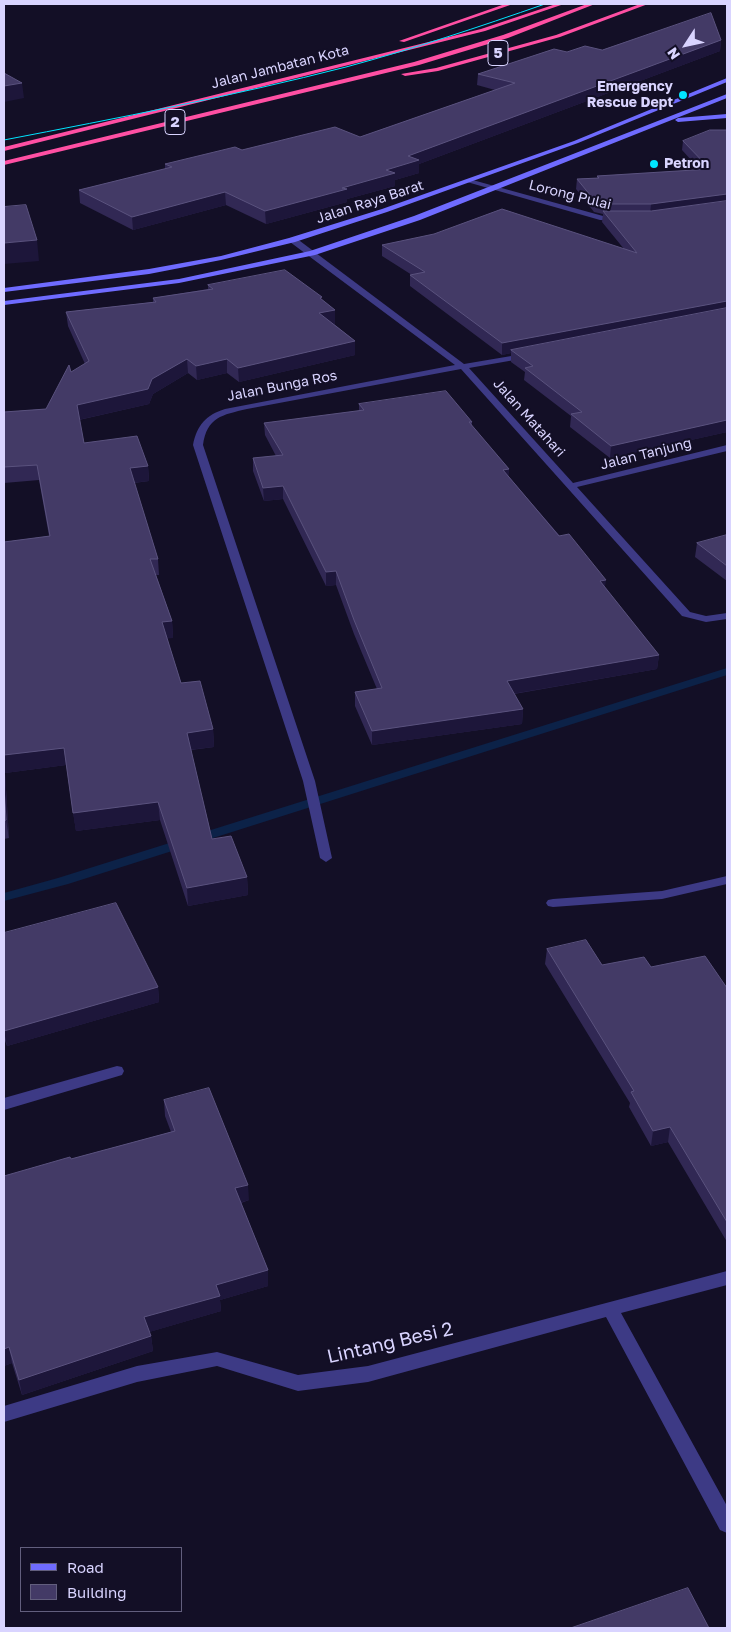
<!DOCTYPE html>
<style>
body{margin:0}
#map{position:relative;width:731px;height:1632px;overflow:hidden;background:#130f26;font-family:"Golos Text",sans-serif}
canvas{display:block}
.frame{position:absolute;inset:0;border:5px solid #d9d4ff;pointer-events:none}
.legend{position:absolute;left:20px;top:1547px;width:162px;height:65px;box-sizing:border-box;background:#130f26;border:1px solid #625e7d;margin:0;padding:6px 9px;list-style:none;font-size:15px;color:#d9d4ff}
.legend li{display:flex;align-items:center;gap:10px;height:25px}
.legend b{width:25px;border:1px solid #625e7d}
.north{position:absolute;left:661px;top:20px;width:50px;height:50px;-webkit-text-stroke:4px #130f26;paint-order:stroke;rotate:235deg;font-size:14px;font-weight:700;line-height:20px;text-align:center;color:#d9d4ff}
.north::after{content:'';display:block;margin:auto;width:18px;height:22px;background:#d9d4ff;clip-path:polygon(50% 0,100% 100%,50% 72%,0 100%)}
</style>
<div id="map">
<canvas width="731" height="1632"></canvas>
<div class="frame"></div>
<ul class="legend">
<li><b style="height:6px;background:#6f6bff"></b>Road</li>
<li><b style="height:14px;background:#433a66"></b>Building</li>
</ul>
<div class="north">N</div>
</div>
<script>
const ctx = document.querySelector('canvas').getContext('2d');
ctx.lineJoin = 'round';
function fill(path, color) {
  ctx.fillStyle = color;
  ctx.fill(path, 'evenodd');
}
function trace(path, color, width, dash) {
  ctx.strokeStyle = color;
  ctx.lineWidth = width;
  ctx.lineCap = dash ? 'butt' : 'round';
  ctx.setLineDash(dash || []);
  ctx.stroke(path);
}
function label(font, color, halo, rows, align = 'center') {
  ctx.font = font + ' "Golos Text",sans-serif';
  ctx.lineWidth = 4;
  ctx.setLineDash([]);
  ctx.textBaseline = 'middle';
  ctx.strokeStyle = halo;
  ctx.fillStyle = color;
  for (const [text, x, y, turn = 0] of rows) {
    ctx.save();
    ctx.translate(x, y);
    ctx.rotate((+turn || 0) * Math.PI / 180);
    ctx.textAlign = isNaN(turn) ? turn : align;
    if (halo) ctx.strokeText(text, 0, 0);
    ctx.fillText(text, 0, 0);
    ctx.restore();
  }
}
const stream = new Path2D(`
 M727,668V675L68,884L4,901V893L58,878Z`);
const street = new Path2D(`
 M469,179L603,216L619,217L623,219L619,221L600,220L467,182L466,181Z
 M290,238H296L464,364L529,353V357L526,358L469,368L573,483L727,445V451L577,487L690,612L706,616L727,613V619L706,622L682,616L461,369L247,409C222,415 207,417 203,445L315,781L332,858L326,862L320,858L303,781L193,445C197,425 206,415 225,409L455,365L290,242Z
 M727,876V884L662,899L553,907L548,906L546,903L548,900L553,899L662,891Z
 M117,1066L122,1067L124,1071L122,1075L4,1110V1098Z
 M727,1271V1285L621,1313L727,1506V1533L720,1530L606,1317L368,1382L298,1391L217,1366L137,1382L4,1422V1406L137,1366L217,1352L298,1375L368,1366Z`);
const secondary = new Path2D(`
 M727,78V82L578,143L387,212L295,242L221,260L149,274L4,292V288L149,269L221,256L289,238L382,209L574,141Z
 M727,94V98L420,220L315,255L179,283L4,305V301L179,279L310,251L414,216Z
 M727,114V118L678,122L675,120L678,118Z`);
const highway = new Path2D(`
 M505,4H513L404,42L399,41Z
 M556,4H564L485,31L4,151V147L481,29Z
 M587,4H595L508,38L419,65L4,165V161L414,62L503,35Z
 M640,4H648L560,37L438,71L405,76L401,74L436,68L556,35Z`);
const tram = new Path2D(`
 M4,140C118,118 233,96 346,67C413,49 479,27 545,4`);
const wall = new Path2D(`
 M721,40L720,51L419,164V173L395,180V186L347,199V202L266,224L226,205L133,230L80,203L79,190L165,169V164L242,150L360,137L495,90L477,85L478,74L567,52L602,50Z
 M727,130V432L610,458L570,427L571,416L524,380L525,372L511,362V353L502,355L410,286V275H412L382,256V245L624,249L602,222L603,214L594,212L576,189L577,179L597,178V176L700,170L682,150L683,141Z
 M208,285L322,300L335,310V324H334L355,341V355L239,382L227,373L197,380L188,373L153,394L149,404L79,420L84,443L148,466L149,481L134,483L158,559L159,575H156L172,621L173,638H167L181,683L213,729L214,747L191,750L212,839L247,877L248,895L188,906L160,820L76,831L66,765L5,773L9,838L4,839V542L49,536L39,480L4,483V412L46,409L85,364L68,326L66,312L153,302V298L208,289Z
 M359,404L472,422V426L509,469L508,476L605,588L659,655L657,669L514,694L523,709L522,724L372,745L355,706V692L377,689L354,634L336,585L326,586L283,499L264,501L253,471V458L276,456L265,435L264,423L359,411Z
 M727,535V581L695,557L697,543Z
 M4,933L158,987L159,1002L7,1046L4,1038Z
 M547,949L602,965L651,967L727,988V1242L668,1142L651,1146L629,1107L630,1103L545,964Z
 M164,1100L249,1200L241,1203L268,1270V1286L220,1300L221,1311L149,1332L151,1336L153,1351L22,1395L12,1363L4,1366L71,1159L171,1132L165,1116Z`);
const shadedWall = new Path2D(`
 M721,40L720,51L419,164V173L395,180V186L347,199V202L266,224L265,211L342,188L386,170L408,156Z
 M22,83L24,98L4,102V86Z
 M225,192L226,205L133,230L132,217Z
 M727,194V204L650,214L651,204Z
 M37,240L39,261L4,264V243Z
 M727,301V312L511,350V353L502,355V343Z
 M335,310V324L319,327V313Z
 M355,341V355L239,382L238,368Z
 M187,359L188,373L153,394L149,404L78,420L77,405L152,379Z
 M227,359V373L197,380L196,366Z
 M727,420V432L610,458L611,446Z
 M148,466L149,481L131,483L130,468Z
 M509,469L508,482L503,470Z
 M283,486V499L264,501L263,488Z
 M336,571V585L326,586V572Z
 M606,580L604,594L600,581Z
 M172,621L173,638L163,639L162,622Z
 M659,655L657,669L506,695L507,681Z
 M523,709L522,724L372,745V731Z
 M213,729L214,747L188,750L187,733Z
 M64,748L66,765L5,773L9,838L6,820L4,786V755Z
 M158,802L160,820L76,831L73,813Z
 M247,877L248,895L188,906L187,888Z
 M158,987L159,1002L7,1046L4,1031Z
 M670,1127L668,1142L651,1146L653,1131Z
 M248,1185L249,1200L236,1204L235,1188Z
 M268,1270V1286L220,1300L221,1311L146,1333L144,1317L216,1285Z
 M151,1336L153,1351L22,1395L19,1380Z
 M9,1347L12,1363L4,1366V1349Z`);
const building = new Path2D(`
 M711,13L721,40L408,156L419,160L386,170L395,173L342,188L347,189L265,211L225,192L132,217L79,190L172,167L165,164L235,147L242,150L335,127L360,137L515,83L478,74L554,49L567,52L585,46L602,50Z
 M4,73L22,83L4,86Z
 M710,130H727V194L651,204H604L595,201L577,179L599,178L597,176L710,169L683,141Z
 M727,201V301L502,343L410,275L425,272L382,245L434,234L502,209L637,253L603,211H651Z
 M26,205L37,240L4,243V207Z
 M285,270L322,297L320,298L335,310L319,313L355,341L238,368L227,359L196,366L187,359L152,379L148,389L77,405L84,443L137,436L148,466L130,468L158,559H150L172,621L162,622L181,683L200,681L213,729L187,733L212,839L231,836L247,877L187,888L158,802L73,813L64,748L4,755V542L50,536L37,465L4,467V412L46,409L69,365L71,372L89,361L66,312L156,302L153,298L213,289L208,285Z
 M727,308V420L611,446L571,414L582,412L525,368L533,366L511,350Z
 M446,391L472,422H469L509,469L503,470L559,536L569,534L606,580L600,581L659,655L507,681L523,709L372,731L355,692L382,688L354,620L336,571L326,572L283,486L263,488L253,458L283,455L264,423L364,410L359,404Z
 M727,535V566L697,543Z
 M4,786L6,820L4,821Z
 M116,903L158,987L4,1031V933Z
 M586,940L602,965L644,957L651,967L705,956L727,988V1222L670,1127L653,1131L631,1092L634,1091L547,949Z
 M209,1088L248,1185L235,1188L268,1270L216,1285L220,1296L144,1317L151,1336L19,1380L9,1347L4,1349V1176L70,1157L71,1159L175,1131L164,1100Z
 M688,1588L709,1628H571Z`);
const markers = [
 [683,95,5,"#00e5ff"],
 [654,164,5,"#00e5ff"]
];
const farStreetnames = [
 ["Jalan Jambatan Kota",280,67,-14],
 ["Lorong Pulai",570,195,14],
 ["Jalan Raya Barat",370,202,-18],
 ["Jalan Bunga Ros",282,386,-11],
 ["Jalan Matahari",529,418,48],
 ["Jalan Tanjung",646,454,-14]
];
const farPoinames = [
 ["Emergency",673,87],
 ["Rescue Dept",673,103],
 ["Petron",664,164,"left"]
];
const shields = [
 [498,53,20],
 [175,122,20]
];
const shieldNames = [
 ["5",498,53],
 ["2",175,122]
];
const nearStreetnames = [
 ["Lintang Besi 2",390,1343,-13]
];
fill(stream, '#0c2248');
fill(street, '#3d3a85');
fill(secondary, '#6f6bff');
fill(highway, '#ff4fa3');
trace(tram, '#00e5ff', 1);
fill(wall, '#312854');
fill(shadedWall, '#1d163a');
fill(building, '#433a66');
trace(building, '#5a527e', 1);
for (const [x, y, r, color] of markers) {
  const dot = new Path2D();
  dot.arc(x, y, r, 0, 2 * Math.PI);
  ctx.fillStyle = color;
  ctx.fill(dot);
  trace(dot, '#130f26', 2);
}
label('14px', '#d9d4ff', '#130f26', farStreetnames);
label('bold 14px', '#d9d4ff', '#130f26', farPoinames, 'right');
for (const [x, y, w] of shields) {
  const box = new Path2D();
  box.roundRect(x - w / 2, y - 12.5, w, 25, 4);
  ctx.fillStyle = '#130f26';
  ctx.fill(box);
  trace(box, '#d9d4ff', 1);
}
label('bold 15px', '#d9d4ff', null, shieldNames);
label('19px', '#d9d4ff', '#130f26', nearStreetnames);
</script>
